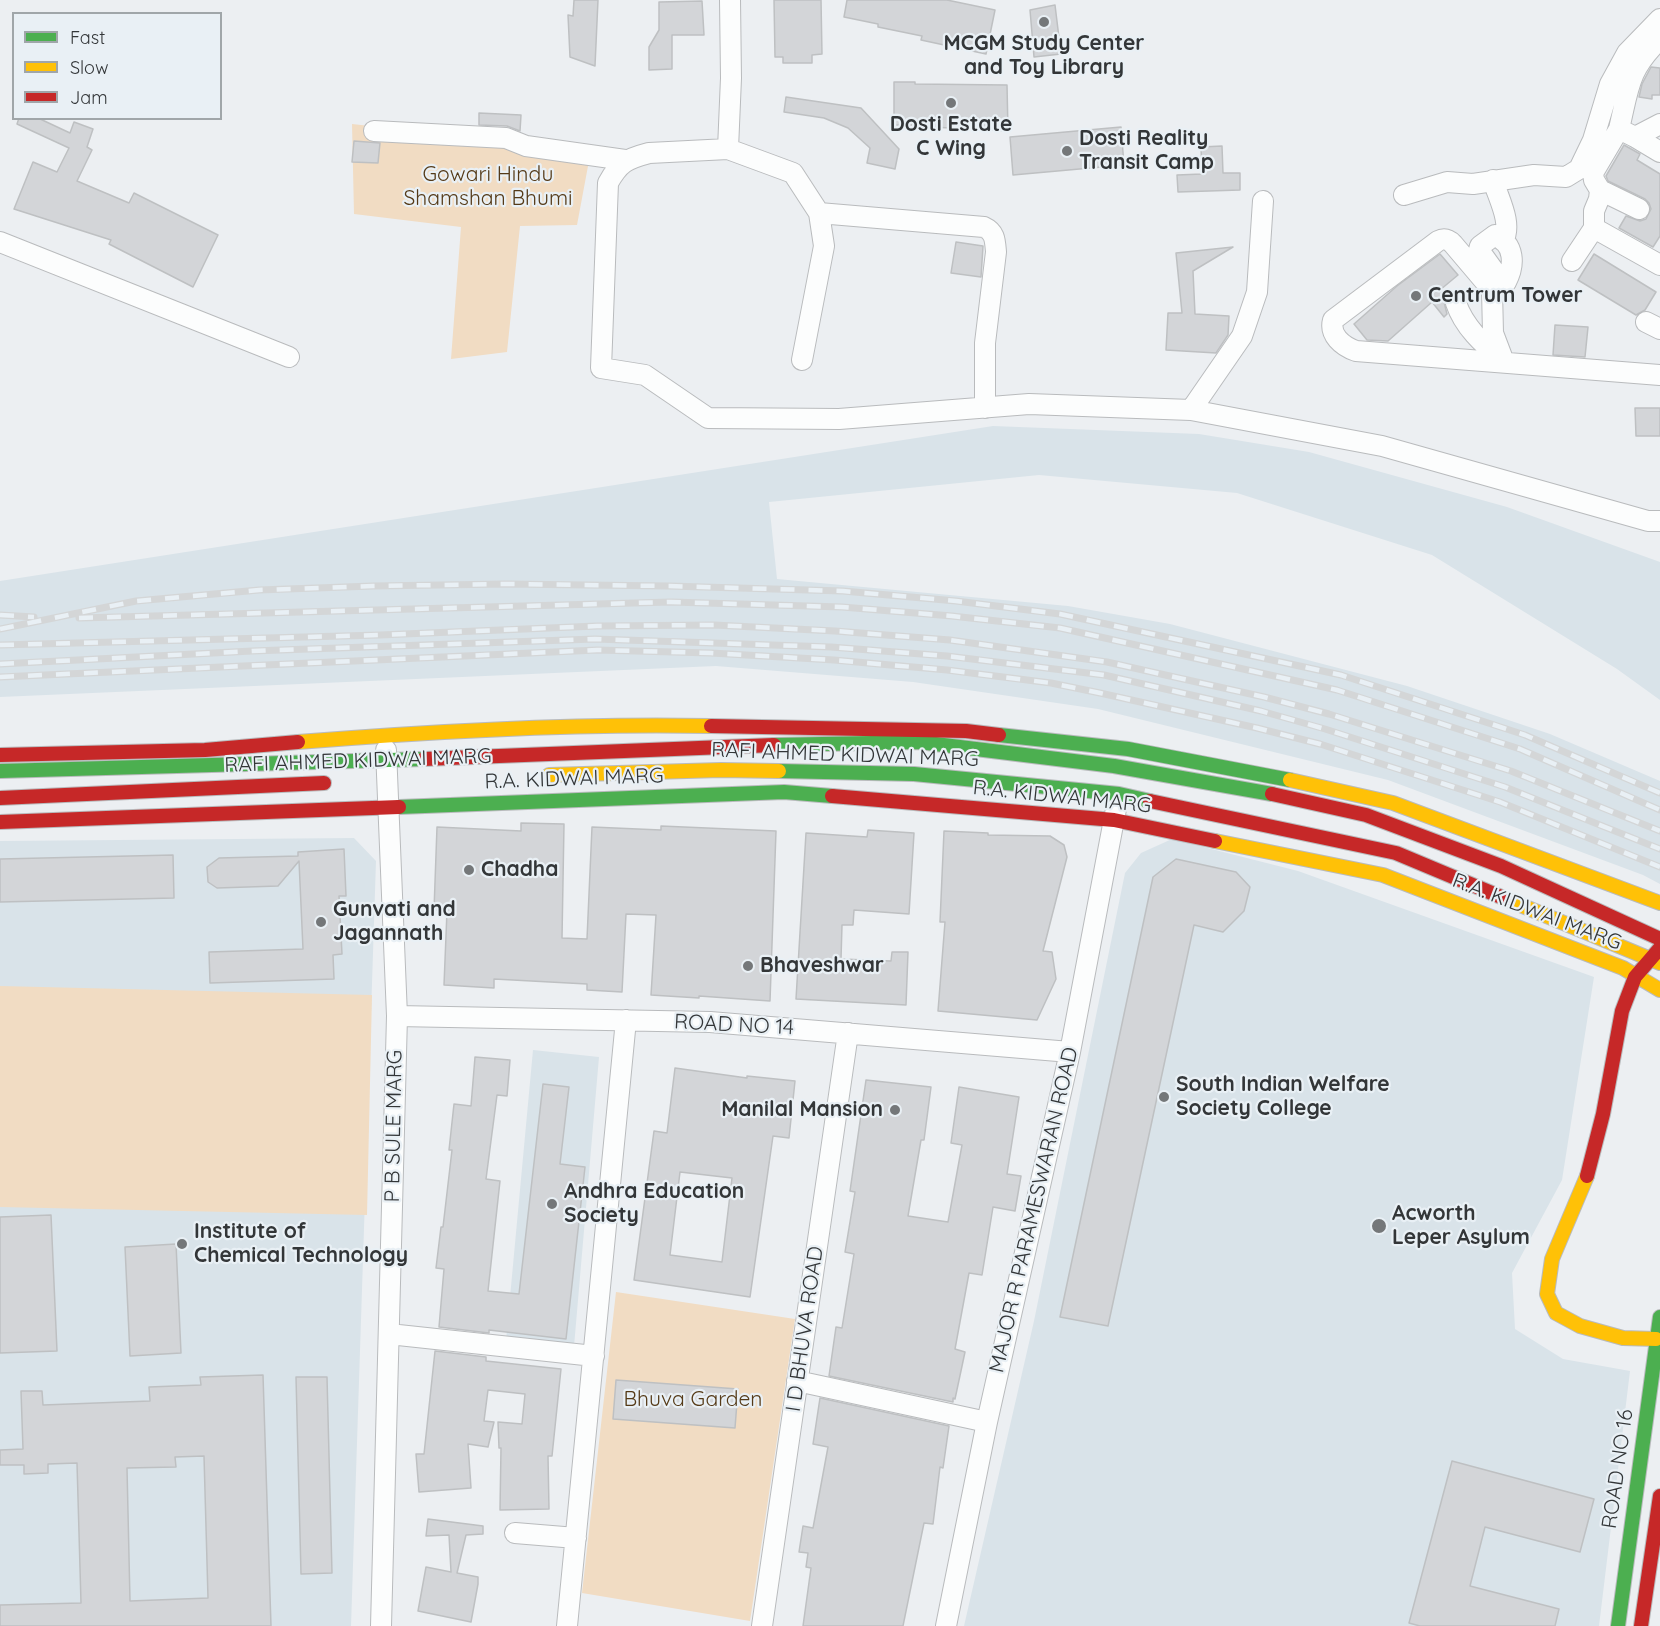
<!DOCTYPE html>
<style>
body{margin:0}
#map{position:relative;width:1660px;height:1626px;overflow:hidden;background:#eceff2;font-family:Quicksand,sans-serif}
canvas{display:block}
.legend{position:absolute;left:12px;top:12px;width:210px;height:108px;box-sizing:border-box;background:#e9f0f5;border:2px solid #a0a6a9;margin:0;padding:8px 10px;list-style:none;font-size:18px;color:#333638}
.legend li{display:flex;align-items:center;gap:12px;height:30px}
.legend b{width:30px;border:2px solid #a0a6a9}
</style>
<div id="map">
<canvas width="1660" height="1626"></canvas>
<ul class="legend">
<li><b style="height:8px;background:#4caf50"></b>Fast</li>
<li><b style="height:8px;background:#ffc107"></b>Slow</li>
<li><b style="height:8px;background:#c62828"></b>Jam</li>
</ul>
</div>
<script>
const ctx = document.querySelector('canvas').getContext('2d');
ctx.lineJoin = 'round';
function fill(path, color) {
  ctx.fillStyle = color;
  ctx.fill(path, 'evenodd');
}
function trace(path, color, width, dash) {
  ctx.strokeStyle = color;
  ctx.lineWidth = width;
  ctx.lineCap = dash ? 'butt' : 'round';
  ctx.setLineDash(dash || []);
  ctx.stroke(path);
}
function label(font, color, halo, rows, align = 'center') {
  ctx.font = font + ' Quicksand,sans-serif';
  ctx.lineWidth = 4.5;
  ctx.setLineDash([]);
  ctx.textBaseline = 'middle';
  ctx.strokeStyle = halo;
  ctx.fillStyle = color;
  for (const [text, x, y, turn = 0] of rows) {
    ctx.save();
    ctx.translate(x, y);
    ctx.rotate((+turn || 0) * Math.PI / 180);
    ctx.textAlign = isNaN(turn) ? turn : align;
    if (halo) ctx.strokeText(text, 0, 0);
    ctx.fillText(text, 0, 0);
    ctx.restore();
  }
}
const built = new Path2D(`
 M993,426L1199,434L1309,452L1507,507L1660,562V700L1617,669L1432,555L1237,493L1039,475L769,502L777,579L1068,606L1170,624L1407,686L1550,734L1660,781V884L1643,875L1388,780L1098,709L913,682L716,666L0,697V581Z
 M354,838L376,861L351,1626H0V841Z
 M1172,839L1298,871L1594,977L1562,1180L1512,1273L1515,1329L1563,1359L1630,1371L1599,1626H964L1034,1321L1125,873L1141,853Z
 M533,1050L599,1057L573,1358L505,1351Z`);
const green = new Path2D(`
 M352,124L591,150L577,225L520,226L507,352L451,359L461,227L354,214Z
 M0,986L372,995L367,1215L0,1207Z
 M616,1292L795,1319L750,1621L582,1593Z`);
const building = new Path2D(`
 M574,0H598L595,66L570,57L568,15L573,16Z
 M774,0H821L822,54L812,55V63H783V57H775Z
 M847,0H947L995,10L986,54L921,40L922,36L878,27V24L844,17Z
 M702,1L704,35H672V69L649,70V47L659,30V2Z
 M1055,5L1061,54L1034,57L1030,10Z
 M1651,67L1660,68V95H1652V99L1639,97L1642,84Z
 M894,82H915V84L1007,85L1008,131L931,127V125H894Z
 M786,97L861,108L899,149L895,169L867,163L870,148L848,128L824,118L784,112Z
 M479,113L521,115L520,131L507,126L479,125Z
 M19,118H38L70,133L74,122L93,129L87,147L92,150L77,181L129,203L134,193L218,235L193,287L109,244L111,240L14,209L33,162L57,172L69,148L17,124Z
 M1121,127L1124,165L1013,175L1010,137Z
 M354,141L380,143L378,163L352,162Z
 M1624,145L1640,154L1637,160L1660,174V236L1653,247L1619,228L1626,216L1640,221L1646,219L1651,209L1649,203L1645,199L1608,181L1606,176Z
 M1222,146L1223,173H1240V190L1178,192L1177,175L1202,174L1201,147Z
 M956,242L983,246L981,277L951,273Z
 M1233,247L1193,271L1195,314L1229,316L1228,335L1216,353L1166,350L1168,313H1182L1176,253Z
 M1440,254L1458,275L1440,290L1446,297L1444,302L1447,314L1444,317L1432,302L1388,341L1367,340L1354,324L1397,286Z
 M1594,254L1656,292L1645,310L1636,315L1578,280Z
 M1555,325L1588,327L1585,357L1553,355Z
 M1635,408H1660V436H1636Z
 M521,823L564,824L562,938L587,939L592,827L661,830V826L776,831L770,1001L699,996V998L651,995L656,915L626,914L622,992L587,990V984L494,979V988L444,985L447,911L434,910L437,827L521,831Z
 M868,830L914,833L909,914L854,910L853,925H842L841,959L891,961L892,952H908L906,1005L796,999L806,833L867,837Z
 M944,831L988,833V835L1050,836L1064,845L1067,857L1043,951L1052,952L1056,979L1037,1020L938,1011L945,922H940Z
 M344,849L346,896H339L342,954L333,955L334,979L210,983L209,952L303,949L299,861L278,886L217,888L208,882L207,867L219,858L298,856V852Z
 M173,855L174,898L0,902V859Z
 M1176,859L1236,872L1250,887L1244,911L1223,932L1194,925L1108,1326L1060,1317L1153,877Z
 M475,1057L510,1060L507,1096L497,1095L486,1179L500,1181L488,1291L519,1294L543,1084L569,1087L560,1164L585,1167L566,1339L489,1330V1333L439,1327L444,1269L436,1268L441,1227H443L452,1150H449L454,1104L471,1106Z
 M675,1068L747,1078V1076L795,1081L789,1138L773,1136L750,1297L634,1280L654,1131L667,1133ZM680,1172L732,1178L722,1262L670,1255Z
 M866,1080L931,1087L924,1140H921L908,1216L948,1222L962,1145L951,1143L959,1087L1019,1097L1007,1174L1021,1176L1015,1211L993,1207L982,1275L969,1273L955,1349L965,1352L955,1399L953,1398V1402L829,1376L836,1327L842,1328L854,1254L845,1252L855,1192L850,1191Z
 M51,1215L57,1351L0,1353V1217Z
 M176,1244L181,1353L130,1356L125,1247Z
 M435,1351L486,1357V1361L561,1369L552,1456H548L549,1509L500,1510L501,1448H499L498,1422L522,1424L525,1394L488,1390L484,1421L494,1422L488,1447L468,1444L471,1488L419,1492L416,1454H424Z
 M263,1375L271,1626H0V1605L81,1603L77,1463L48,1464V1473L24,1474V1465H0V1450L23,1449L21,1391H42L43,1405L150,1401L149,1387L201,1385L200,1377ZM204,1456L208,1598L130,1601L127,1468L176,1467L175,1457Z
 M296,1377H327L332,1573L301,1574Z
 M616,1380L738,1389L735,1428L613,1419Z
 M820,1398L949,1426L943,1468L940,1467L933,1524L924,1523L903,1626H803L811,1568L806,1567L808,1553L799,1552L803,1526L813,1528L828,1447L813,1444Z
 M1452,1461L1594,1499L1580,1552L1485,1527L1470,1586L1559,1609L1555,1626H1420L1409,1623Z
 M428,1519L483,1526V1534L466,1535L457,1573L478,1577V1584L471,1622L418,1611L426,1567L451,1572L449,1535L426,1536Z`);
const street = new Path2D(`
 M730,0L731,78L728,149L649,153C626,159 619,163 608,183L601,368L645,375L708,418L839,419L1029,404L1191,410L1382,446L1648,521H1660
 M1660,124L1635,137L1619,129L1593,173L1594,180L1600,190L1599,199L1594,211V228L1660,265
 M1619,129C1629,87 1628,70 1660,39
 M374,131L506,138L526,146L625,160
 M1635,137L1660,152
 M728,149L793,173L819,213L824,246L802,360
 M1493,180C1498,198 1513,223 1503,241
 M1600,190L1639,209
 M1404,195L1447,182L1473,184L1534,175L1566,177L1579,169L1593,140L1610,84L1627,53L1660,19
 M819,213L984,227C995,232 995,240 996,252L985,343V408
 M1495,235C1515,244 1515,265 1506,282H1502L1479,250L1480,246Z
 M0,242L289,357
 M1572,261L1594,228
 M1456,303C1464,327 1483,344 1502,360
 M1646,322L1660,329
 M1504,362L1493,333L1492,290L1453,244C1448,239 1444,238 1438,241L1333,320C1329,335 1342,346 1356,351L1660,375
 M1191,410L1242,336L1257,292L1263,201
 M397,1016L710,1022L1070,1052
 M389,1334L594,1356
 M797,1381L987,1422
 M515,1533L576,1538
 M381,1626L397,1016L386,750
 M567,1626L626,1020
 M762,1626L848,1033
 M946,1626L987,1422L1070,1052L1116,809`);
const fast = new Path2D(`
 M999,735L1128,749L1290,780
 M774,745L919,742L1114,766L1272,794
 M0,771L424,759
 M779,771L914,774L1119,794L1150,801
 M399,807L784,792L832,796
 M1618,1626L1660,1317`);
const slow = new Path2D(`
 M298,742C435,731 573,723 711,726
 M549,775L721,770L779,771
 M1290,780L1393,803L1660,903
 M1215,841L1383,875L1623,968L1660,990
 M1506,899L1660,963
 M1587,1176L1552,1259L1547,1294L1556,1313L1580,1326L1623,1338L1656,1339`);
const jam = new Path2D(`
 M711,726L966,731L999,735
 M0,755L205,750L298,742
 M424,759L774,745
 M1272,794L1366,815L1501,866L1660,939
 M832,796L1114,820L1215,841
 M0,798L324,783
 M1150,801L1396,853L1506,899
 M0,822L399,807
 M1587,1176L1603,1114L1622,1011L1635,977L1660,948
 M1641,1626L1660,1496`);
const rail = new Path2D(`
 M0,615L34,617
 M79,618L671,602L842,607L952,616L1060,628L1337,690L1520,749L1660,810
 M0,629L136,601L259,590L373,586L506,584L669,586L843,591L956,601L1060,614L1341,675L1525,735L1660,793
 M0,645L380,635L597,626L714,625L835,631L950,640L1107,662L1264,697L1329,714L1511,771L1660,831
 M0,664L252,651L595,639L831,647L947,656L1104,675L1261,711L1325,729L1505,787L1660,849
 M0,677L597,650L711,653L834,660L947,670L1051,683L1100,693L1257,728L1320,744L1500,802L1660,867`);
const markers = [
 [1044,22,6,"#747779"],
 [951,103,6,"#747779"],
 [1067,151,6,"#747779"],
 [1416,296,6,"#747779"],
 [469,870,6,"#747779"],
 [321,922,6,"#747779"],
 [748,966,6,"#747779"],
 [1164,1097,6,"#747779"],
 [895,1110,6,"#747779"],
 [552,1204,6,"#747779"],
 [1379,1226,8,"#747779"],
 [182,1244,6,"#747779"]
];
const poiNames = [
 ["MCGM Study Center",1044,44,"center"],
 ["and Toy Library",1044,68,"center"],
 ["Dosti Estate",951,125,"center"],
 ["C Wing",951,149,"center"],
 ["Dosti Reality",1079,139],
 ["Transit Camp",1079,163],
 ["Centrum Tower",1428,296],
 ["Chadha",481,870],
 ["Gunvati and",333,910],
 ["Jagannath",333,934],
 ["Bhaveshwar",760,966],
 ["South Indian Welfare",1176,1085],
 ["Society College",1176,1109],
 ["Manilal Mansion",883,1110,"right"],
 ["Andhra Education",564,1192],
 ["Society",564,1216],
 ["Acworth",1392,1214],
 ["Leper Asylum",1392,1238],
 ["Institute of",194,1232],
 ["Chemical Technology",194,1256]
];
const parkNames = [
 ["Gowari Hindu",488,175],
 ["Shamshan Bhumi",488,199],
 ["Bhuva Garden",693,1400]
];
const streetNames = [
 ["RAFI AHMED KIDWAI MARG",845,755,2],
 ["RAFI AHMED KIDWAI MARG",358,761,-2],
 ["R.A. KIDWAI MARG",574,779,-2],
 ["R.A. KIDWAI MARG",1062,797,6],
 ["R.A. KIDWAI MARG",1537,912,21],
 ["ROAD NO 14",734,1025,3],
 ["P B SULE MARG",394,1126,-89],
 ["MAJOR R PARAMESWARAN ROAD",1034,1210,-77],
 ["I D BHUVA ROAD",805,1329,-82],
 ["ROAD NO 16",1618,1469,-82]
];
fill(built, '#d9e3e9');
fill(green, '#f1dcc3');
fill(building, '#d3d5d8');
trace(building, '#bec0c2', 1.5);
trace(street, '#b9bbbd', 22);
trace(fast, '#b9bbbd', 16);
trace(slow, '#b9bbbd', 16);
trace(jam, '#b9bbbd', 16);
trace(street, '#fcfdfd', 20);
trace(fast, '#4caf50', 14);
trace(slow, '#ffc107', 14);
trace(jam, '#c62828', 14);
trace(rail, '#d4d6d7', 7);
trace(rail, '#e9f0f5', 4.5, [14]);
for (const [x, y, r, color] of markers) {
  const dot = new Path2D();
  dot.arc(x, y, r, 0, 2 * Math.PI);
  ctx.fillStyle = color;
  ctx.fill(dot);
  trace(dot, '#e9f0f5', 2);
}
label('bold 21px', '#333638', '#e9f0f5', poiNames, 'left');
label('21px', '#553a17', '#e9f0f5', parkNames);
label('21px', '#333638', '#e9f0f5', streetNames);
</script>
